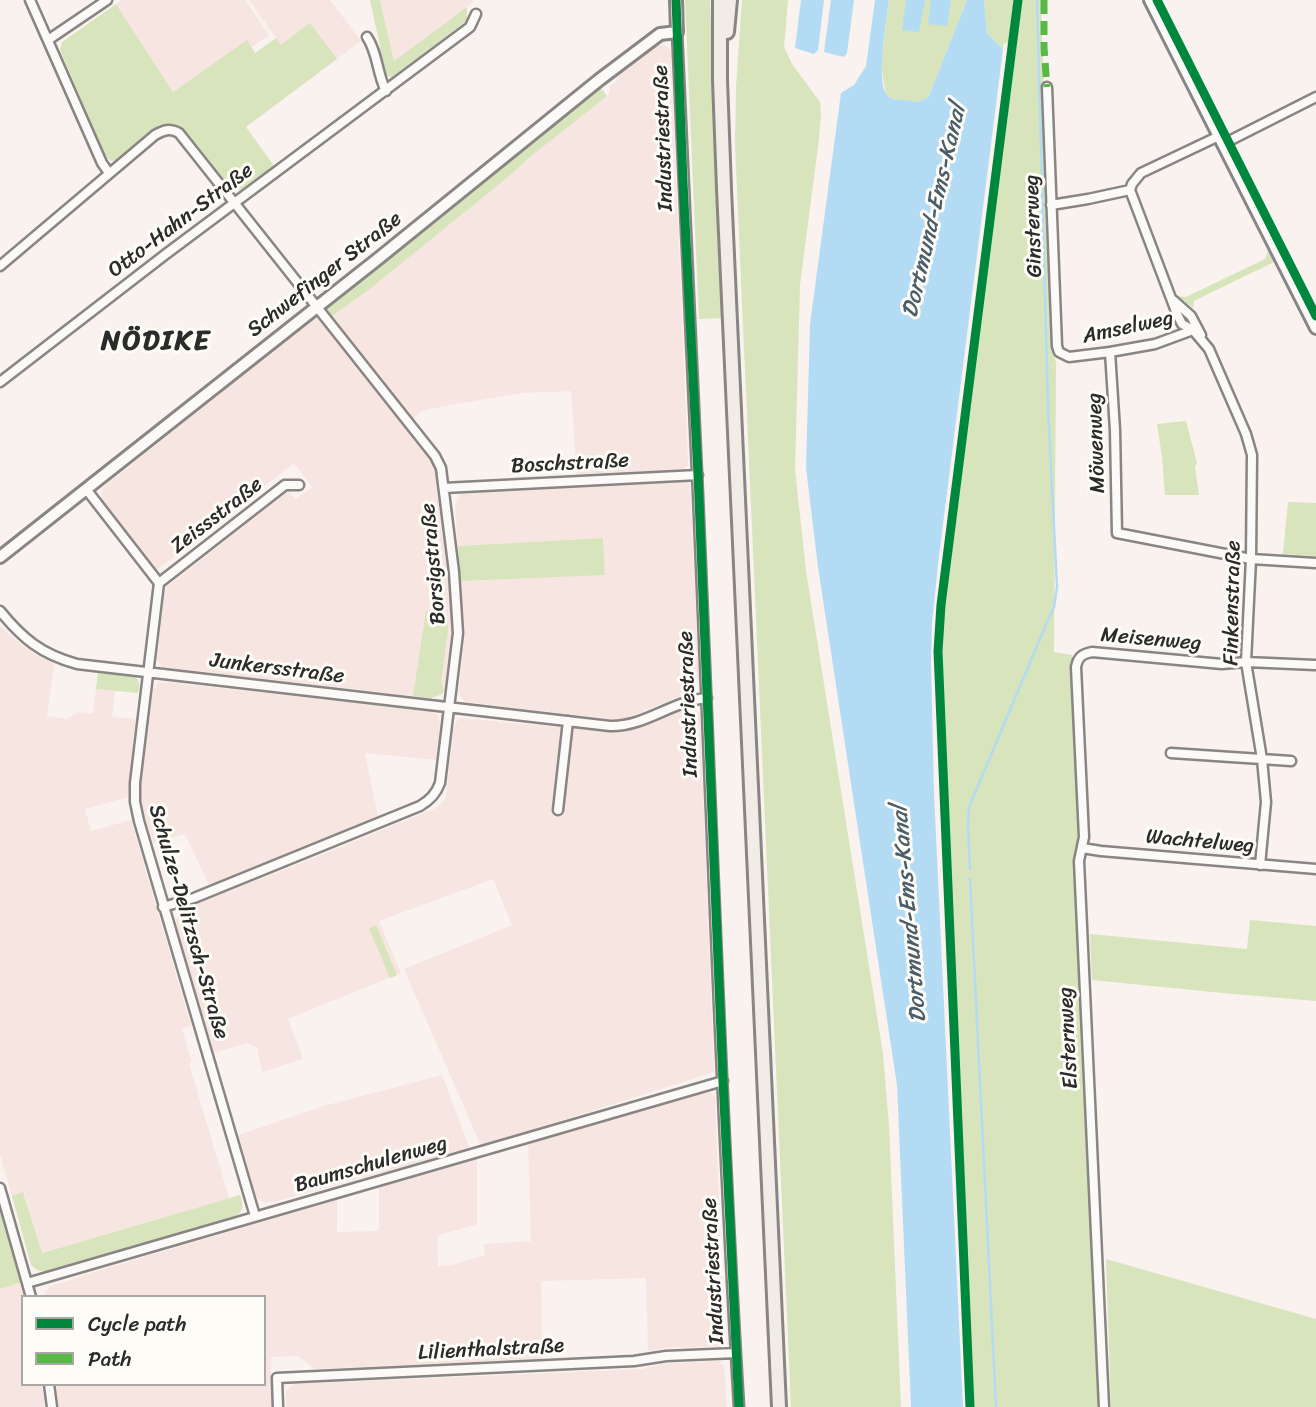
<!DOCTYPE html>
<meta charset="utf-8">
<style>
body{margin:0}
#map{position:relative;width:1316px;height:1407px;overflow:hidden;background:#f9f2ef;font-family:Sriracha,sans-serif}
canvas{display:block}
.legend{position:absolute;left:21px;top:1295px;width:245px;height:91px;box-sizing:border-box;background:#fdfcf7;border:2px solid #a9a8a5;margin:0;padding:9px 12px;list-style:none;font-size:21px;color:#2b2b2b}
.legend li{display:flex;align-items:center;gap:14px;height:35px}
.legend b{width:35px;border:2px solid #a9a8a5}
</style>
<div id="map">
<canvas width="1316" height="1407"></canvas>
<ul class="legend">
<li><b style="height:9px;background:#00873e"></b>Cycle path</li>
<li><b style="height:9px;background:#58b947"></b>Path</li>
</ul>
</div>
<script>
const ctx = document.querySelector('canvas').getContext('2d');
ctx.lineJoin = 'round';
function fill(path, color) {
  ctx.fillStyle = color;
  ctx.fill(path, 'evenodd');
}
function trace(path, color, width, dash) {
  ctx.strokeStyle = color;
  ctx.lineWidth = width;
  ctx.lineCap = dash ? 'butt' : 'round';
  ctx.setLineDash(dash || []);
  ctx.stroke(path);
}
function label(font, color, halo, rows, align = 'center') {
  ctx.font = font + ' Sriracha,sans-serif';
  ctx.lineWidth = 6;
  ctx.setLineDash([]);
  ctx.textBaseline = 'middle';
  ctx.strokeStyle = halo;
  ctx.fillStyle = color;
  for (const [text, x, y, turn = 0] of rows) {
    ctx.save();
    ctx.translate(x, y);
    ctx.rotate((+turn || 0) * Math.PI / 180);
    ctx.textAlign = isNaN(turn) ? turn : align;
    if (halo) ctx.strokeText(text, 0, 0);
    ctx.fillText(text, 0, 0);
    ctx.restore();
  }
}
const built = new Path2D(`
 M122,0H245L269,35L251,48L246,41L173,92L116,4Z
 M249,0H330L361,41L307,81Z
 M380,0H474L467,7L394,61Z
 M664,45L668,47L671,52L688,465L682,470L577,474L571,391L522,393L444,406L422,411L411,420L329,318L366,292L507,178L530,157L607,96L610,92V86L619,79L617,76L655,46Z
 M310,319H319L322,321L426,452L435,469L440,488L455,619L449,686L442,694L436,697L431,698L162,667L157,660L165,588L288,491L296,499L312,487L294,463L157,570L101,499L102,488L225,390L223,386Z
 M689,481L690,484L699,679L691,692L622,720L465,702L460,696L459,690L465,634L460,581L605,574L603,538L458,546L455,506L460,493Z
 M0,626L23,646L39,657L54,663L47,716L67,719L78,712L93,714L96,689L115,691L112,717L135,719L128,797L85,809L91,831L131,820L191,1026L182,1029L192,1062L189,1064L229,1198L41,1253L24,1193L12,1196L0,1154Z
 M165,682L430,711L438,715L440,723L436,760L365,753L378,816L255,868L209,885L185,834L153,843L144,814L141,796V781L153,690L158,683Z
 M688,708L700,713L714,1072L481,1146L404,969L512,925L493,879L379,921L401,973L288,1019L303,1059L262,1072L257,1047L246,1043L214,1053L176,924V919L181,910L294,866L436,808L444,801L446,796L454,726L459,718L615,732L638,728Z
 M442,1075L470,1149L273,1202H265L259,1200L255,1195L238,1135L324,1106Z
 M703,1092L712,1093L715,1096L724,1341L721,1346L666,1348L648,1351L646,1278L541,1281L542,1359L315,1369L298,1356L271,1357L272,1407H59L56,1384H264V1297H42L49,1287L90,1273L337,1200V1232L379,1231V1187L477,1158V1224L437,1236L438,1266L452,1265L485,1255L484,1244L531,1241L528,1144Z
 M22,1282L26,1297H23V1384H42L45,1407H0V1289Z
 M719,1361L724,1366L727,1407H286V1391L289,1388L295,1384L642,1369L661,1364Z`);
const green = new Path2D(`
 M370,0H380L394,61L467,7V19L465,22L391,78L386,74Z
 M685,0H710L723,318L699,319Z
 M742,0H788L784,47L792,64L820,102L821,115L819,139L800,285L795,469L806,571L883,1054L889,1125L901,1407H791L735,145L736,87Z
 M889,0H967L929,96C919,105 897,103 886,95L881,65Z
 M984,0H1041L1052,346L1056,363L1054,652L1072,655L1082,982L1099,1407H973L965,1210L948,859L941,683V651L944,605L1016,45L1004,43L1003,49L987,33Z
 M116,4L173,92L247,40L255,53L276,38L281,45L310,23L337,59L246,127L274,166L242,189L236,191L229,187L185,131C166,116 155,127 139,140C132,147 124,153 117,160L112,161L106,157L60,50L62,42L65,40Z
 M600,87L607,96L530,157L507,178L366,292L329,318L327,309L333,298Z
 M1268,250L1274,262L1194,301L1193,308L1177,296L1186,297L1265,259Z
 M1186,421L1197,463L1195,467L1199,495H1165L1162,457L1157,424Z
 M1288,502L1316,503V556L1283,554Z
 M603,538L605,575L460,581L458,546Z
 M426,611L448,617V631L441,682L444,690L442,694L431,698L413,696Z
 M98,673L135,676C140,682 140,686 138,693L96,689Z
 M1250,920L1316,926V1001L1223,993L1092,980L1090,934L1247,949Z
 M376,925L397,975L390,978L369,928Z
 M23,1192L42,1253L240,1195C243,1204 245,1211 235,1216L48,1272C41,1272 36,1270 31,1265L12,1196Z
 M0,1206L22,1282L0,1289Z
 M1106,1259L1316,1319V1407H1111Z`);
const water = new Path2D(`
 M801,0H824L818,50L814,54L795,48Z
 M831,0H854L847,53L844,57L824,52Z
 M875,0H889C887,19 875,84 888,96C892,100 898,100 904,100C914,102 921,103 929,96L967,0H984L987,33L1003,49L938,564L932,623L931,662L934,794L963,1407H911L897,1085L818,567L806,468L810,324L841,93L854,85L866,66Z
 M906,0H925L919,32L902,30Z
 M931,0H951L947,26L928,24Z`);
const stream = new Path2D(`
 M970,869L968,826L969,807L1048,620L1054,607L1057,587L1048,407L1037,0
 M970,879L996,1407`);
const street = new Path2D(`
 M30,0L102,163L109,173
 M677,32C683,186 692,340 698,495C711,799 721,1103 739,1407
 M367,37C378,53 377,74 386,91
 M48,40L107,0
 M1047,87L1057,346L1059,352L1069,357L1110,352L1155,344L1193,330
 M1223,144L1316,97
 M1130,190L1177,314L1182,324L1193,330L1209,349L1246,434L1252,455L1251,559L1246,662L1262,759L1266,802L1260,865
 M1130,190L1132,184L1141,173L1219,136
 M1051,205L1088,199L1130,190
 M0,266L155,135C164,130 169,128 179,133L435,456L441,468L454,572L458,633L440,783C436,794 430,800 420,806L194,898L163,907
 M1173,300L1191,316L1201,335
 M1110,352L1115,430L1117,533L1251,559L1316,563
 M0,382L166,254L470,27L476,14
 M444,488L698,475
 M86,489L159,583L135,783V802L139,821L255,1216
 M159,583L285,485H299
 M0,611C23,639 41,654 77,664L610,726C645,727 671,701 707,698
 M1171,753L1291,761
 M558,810L568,721
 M1082,848L1101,851L1316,869
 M0,1188L31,1297
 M27,1283L723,1081
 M49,1384L52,1407
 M278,1407L277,1378L634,1361L666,1356L736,1353
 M1104,1407L1079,861L1084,837L1076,667C1078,657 1082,654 1092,652L1222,664L1246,662L1315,665`);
const secondary = new Path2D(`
 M1150,0L1316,328
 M0,557L379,258L599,80L660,34L677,32L676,0`);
const primary = new Path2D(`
 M720,0V80L724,189L779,1407
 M727,32L730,0`);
const quiet = new Path2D(`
 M1044,0V48L1047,87`);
const cycleway = new Path2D(`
 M676,0L683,182L698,475L723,1081L739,1407
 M1157,0L1316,316
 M970,1407L938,651L941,605L1018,0`);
const streetNames = [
 ["Industriestraße",664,138,-92],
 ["Otto-Hahn-Straße",181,221,-37],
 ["Ginsterweg",1034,226,-92],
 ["Schwefinger Straße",325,275,-38],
 ["Amselweg",1128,328,-12],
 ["Möwenweg",1097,443,-92],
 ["Boschstraße",570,464,-3],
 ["Zeissstraße",217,516,-38],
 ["Borsigstraße",434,564,-95],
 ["Finkenstraße",1233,603,-89],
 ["Meisenweg",1151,640,5],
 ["Junkersstraße",277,669,7],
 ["Industriestraße",689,704,-92],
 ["Wachtelweg",1200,842,5],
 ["Schulze-Delitzsch-Straße",188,922,74],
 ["Elsternweg",1069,1038,-93],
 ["Baumschulenweg",371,1165,-16],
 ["Industriestraße",714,1271,-93],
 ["Lilienthalstraße",491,1350,-3]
];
const waterNames = [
 ["Dortmund-Ems-Kanal",935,211,-77],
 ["Dortmund-Ems-Kanal",910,914,-95]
];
const districtNames = [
 ["NÖDIKE",156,342]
];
fill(built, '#f7e5e1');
fill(green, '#d8e4bb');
fill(water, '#b3dbf4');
trace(stream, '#b3dbf4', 2.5);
trace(street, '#888583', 13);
trace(secondary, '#888583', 16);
trace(primary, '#888583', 18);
trace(street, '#fbfaf8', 8);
trace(secondary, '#fbfaf8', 10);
trace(primary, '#f1ede6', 12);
trace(quiet, '#58b947', 7, [14, 7]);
trace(cycleway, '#00873e', 9);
label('21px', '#2b2b2b', '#fdfcf7', streetNames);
label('italic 23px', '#4b5d68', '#fdfcf7', waterNames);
ctx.letterSpacing = '2px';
label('bold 28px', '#2b2b2b', '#fdfcf7', districtNames);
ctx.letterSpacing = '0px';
</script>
